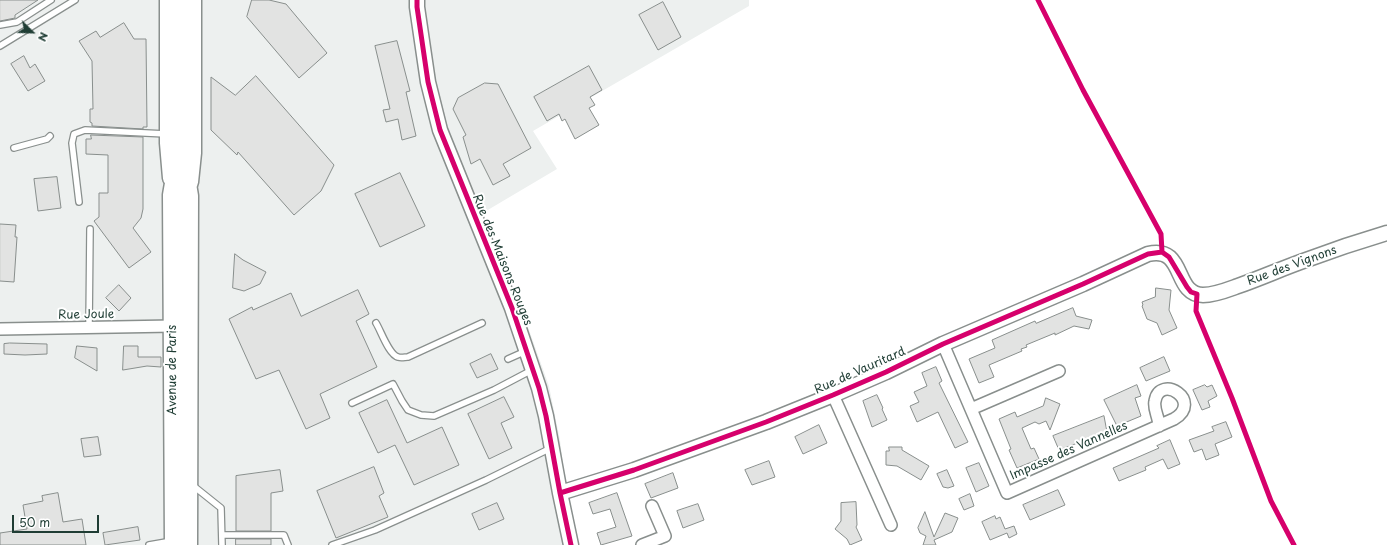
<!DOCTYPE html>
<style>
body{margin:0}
#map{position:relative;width:1387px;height:545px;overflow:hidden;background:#fff;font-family:"Playpen Sans",sans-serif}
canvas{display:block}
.north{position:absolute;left:12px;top:12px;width:40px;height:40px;-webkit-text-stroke:3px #fff;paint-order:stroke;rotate:113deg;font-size:11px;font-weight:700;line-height:16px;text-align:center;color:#1f3d34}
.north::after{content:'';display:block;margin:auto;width:14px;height:18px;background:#1f3d34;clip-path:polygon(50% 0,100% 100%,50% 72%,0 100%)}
.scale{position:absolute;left:12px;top:515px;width:87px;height:18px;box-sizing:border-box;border:2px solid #1f3d34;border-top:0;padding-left:5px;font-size:12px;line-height:14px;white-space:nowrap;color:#1f3d34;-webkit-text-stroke:3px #fff;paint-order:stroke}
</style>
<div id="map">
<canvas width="1387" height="545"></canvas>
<div class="north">N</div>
<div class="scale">50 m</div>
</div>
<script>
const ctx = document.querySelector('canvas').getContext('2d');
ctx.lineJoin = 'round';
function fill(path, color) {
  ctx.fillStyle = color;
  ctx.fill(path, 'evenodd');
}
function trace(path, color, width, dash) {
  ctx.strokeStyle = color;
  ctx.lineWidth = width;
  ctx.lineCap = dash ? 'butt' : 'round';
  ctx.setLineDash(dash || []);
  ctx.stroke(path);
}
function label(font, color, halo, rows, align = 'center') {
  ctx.font = font + ' "Playpen Sans",sans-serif';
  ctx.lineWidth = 4;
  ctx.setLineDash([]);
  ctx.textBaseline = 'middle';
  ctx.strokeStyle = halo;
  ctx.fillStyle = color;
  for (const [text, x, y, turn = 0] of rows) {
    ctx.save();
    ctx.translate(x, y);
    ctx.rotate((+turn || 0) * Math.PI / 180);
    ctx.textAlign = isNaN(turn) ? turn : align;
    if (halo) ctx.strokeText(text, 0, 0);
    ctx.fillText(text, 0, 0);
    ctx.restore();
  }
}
const built = new Path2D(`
 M0,0H749V6L533,131L557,169L481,214L500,254L523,313L549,386L560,440L565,481L560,493L571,545H0Z`);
const building = new Path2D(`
 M0,0H38L15,15V18L0,21Z
 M252,0H269L286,4L327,53L299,78L247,17Z
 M663,2L681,37L658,50L639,15Z
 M124,23L134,39H146L147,127H143V129L92,126V123L90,122V109H93L92,61L79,41L96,31L100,37Z
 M397,41L410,91L406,92L416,136L402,140L398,119L386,122L383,110L390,109L375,46Z
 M24,56L30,68L35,64L45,81L28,91L11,64Z
 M589,66L602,90L590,97L595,105L589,108L599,125L575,139L565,119L562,121L559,114L547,121L534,97Z
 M256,76L334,165L321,191L294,215L238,152L237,155L211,130V77L235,95Z
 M485,83L498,84L531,148L503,164L510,176L493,185L480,159L471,164L463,137L466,135L453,109L458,98Z
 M91,135L143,137V209L141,218L133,228L151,252L129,268L94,221L99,217V193H108V155L86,154V139H91Z
 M400,173L425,226L380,247L355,194Z
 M57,177L61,208L38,211L34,179Z
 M0,224L16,225L15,237H17L14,282L0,281Z
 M235,254L243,260L266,272L260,284L244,291L233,288Z
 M119,285L131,298L119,311L106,298Z
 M1156,288L1171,290L1169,310L1177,328L1162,335L1157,323L1147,319L1142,306L1143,305L1142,302L1155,297Z
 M358,290L369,314L356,321L377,367L320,394L330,418L306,429L279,370L256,379L229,319L252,307L253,310L291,293L301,316Z
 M1073,308L1076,316L1092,320L1089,329L1074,326L1055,335V333L1026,345L1027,347L1021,349L1022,351L989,365L994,377L979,383L969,359L995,348L992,340L1035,321L1036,323Z
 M10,343L47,344V354L25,355L4,354V344Z
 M77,346L97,348V371L75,358Z
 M124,346H138V357H161V367L147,366L123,370Z
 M491,354L498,369L477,378L470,364Z
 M1164,357L1170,371L1146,381L1140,368Z
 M936,367L942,381L939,383L968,442L955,448L938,412L917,422L910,406L919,402L914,392L927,386L922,373Z
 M1137,385L1141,396L1135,398L1141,416L1117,426L1104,400Z
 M1205,385L1207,387L1212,385L1217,396L1208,401L1210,407L1202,410L1193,390Z
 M877,395L883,408L882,409L887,420L872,427L863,401Z
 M504,397L514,417L501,423L512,448L489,459L468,414Z
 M1046,398L1060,404L1050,430L1046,421L1039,424L1035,422L1022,428L1031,449L1034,448L1039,459L1017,468L1009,450L1011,449L999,419L1015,412L1017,417L1043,406Z
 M387,400L407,443L442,427L459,465L414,485L395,445L378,453L359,413Z
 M1104,416L1107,432L1059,450L1053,436Z
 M1226,422L1232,437L1215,444L1219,455L1206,460L1202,449L1194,452L1189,440L1214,431L1212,427Z
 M819,425L827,443L803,454L795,437Z
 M98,437L101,455L84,457L81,439Z
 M1170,440L1180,464L1168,469L1163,459L1145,467L1146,470L1119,481L1113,468L1159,448L1157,446Z
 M889,447H902V450L929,466L921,480L897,466L886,465V451H889Z
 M769,461L775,477L752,485L745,470Z
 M979,463L989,486L976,492L966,468Z
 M374,467L384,493L379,496L388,517L336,538L317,491Z
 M280,470L283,491L271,493V531H236V476Z
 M947,470L954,486L948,488L943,487L937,474Z
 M673,473L678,488L651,498L645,484Z
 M1058,490L1065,505L1030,520L1023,505Z
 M58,493L63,522L82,519L86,545H0V533L27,529L23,505L43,501L42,496Z
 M617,493L632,536L601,545L597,533L616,527L610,509L593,514L589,503Z
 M970,494L974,506L964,510L959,499Z
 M856,502L857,525L856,527L862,540L850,545L847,539L835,529L841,521V503Z
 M497,503L504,519L479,530L472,514Z
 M698,504L704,520L683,528L677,511Z
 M925,512L934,537L945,513L958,518L952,532L934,540L936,545H923L926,536L920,533L918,528Z
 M995,516L996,519L1000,517L1005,529L1014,526L1017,534L1009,538L1007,533L990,540L982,522Z
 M138,527L140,540L105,545L103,533Z
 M236,539H271V545H236Z`);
const service = new Path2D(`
 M0,25L17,22L51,0
 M0,46L75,0
 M14,148L47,139L50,136
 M79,202L72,143L74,134L85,130L166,134
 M376,323C381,331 389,355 398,357C401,358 405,357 408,357L482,323
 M89,328L90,229
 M508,359L526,351
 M352,403L393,384L402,401L408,410L421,415L434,416L494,390L532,370
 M191,484L221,508L222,545
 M222,535H284L288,545
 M149,545L172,541
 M332,545L375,530L486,480L551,448`);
const minor = new Path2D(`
 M0,329L173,326
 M943,344L1007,493L1174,419C1204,401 1160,373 1155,401C1153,409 1159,417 1159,426
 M833,395L891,525
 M971,409L1059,371
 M642,545L665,536L652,506`);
const tertiary = new Path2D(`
 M417,0V7L428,82L440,130L512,308L539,388L546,416L560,493L571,545
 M560,493L634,470L766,422L833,395L886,372L943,344L1083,284L1148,254C1186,245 1173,295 1203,295C1215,295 1227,290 1238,286C1261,278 1283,268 1306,260C1333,250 1360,241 1387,233`);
const secondary = new Path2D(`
 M168,0V143L171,178
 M190,182L193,153V0`);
const primary = new Path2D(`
 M183,160L189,196L188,545
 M174,545L172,195L181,143L180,0`);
const cycleway = new Path2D(`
 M417,0V7L428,82L440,130L512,308L539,388L546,416L560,493L571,545
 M1038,0L1083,90L1161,234L1162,252
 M560,493L634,470L766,422L833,395L886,372L943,344L1083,284L1148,254L1162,252L1169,257L1187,287L1191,292L1197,294L1196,311L1232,398L1271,501L1294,545`);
const streetNames = [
 ["Rue des Maisons Rouges",502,260,68],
 ["Rue des Vignons",1292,266,-20],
 ["Rue Joule",86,315,-1],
 ["Avenue de Paris",173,370,-90],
 ["Rue de Vauritard",860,371,-24],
 ["Impasse des Vannelles",1069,451,-24]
];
fill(built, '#edf0ef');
fill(building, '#e2e3e2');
trace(building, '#898f8d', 1);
trace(service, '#898f8d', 8);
trace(minor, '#898f8d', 14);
trace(tertiary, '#898f8d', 17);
trace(secondary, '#898f8d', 19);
trace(primary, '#898f8d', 21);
trace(service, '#fff', 5.5);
trace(minor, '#fff', 11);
trace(tertiary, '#fff', 14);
trace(secondary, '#fff', 16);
trace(primary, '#fff', 18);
trace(cycleway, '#d6006c', 5);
label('12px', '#1f3d34', '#fff', streetNames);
</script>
